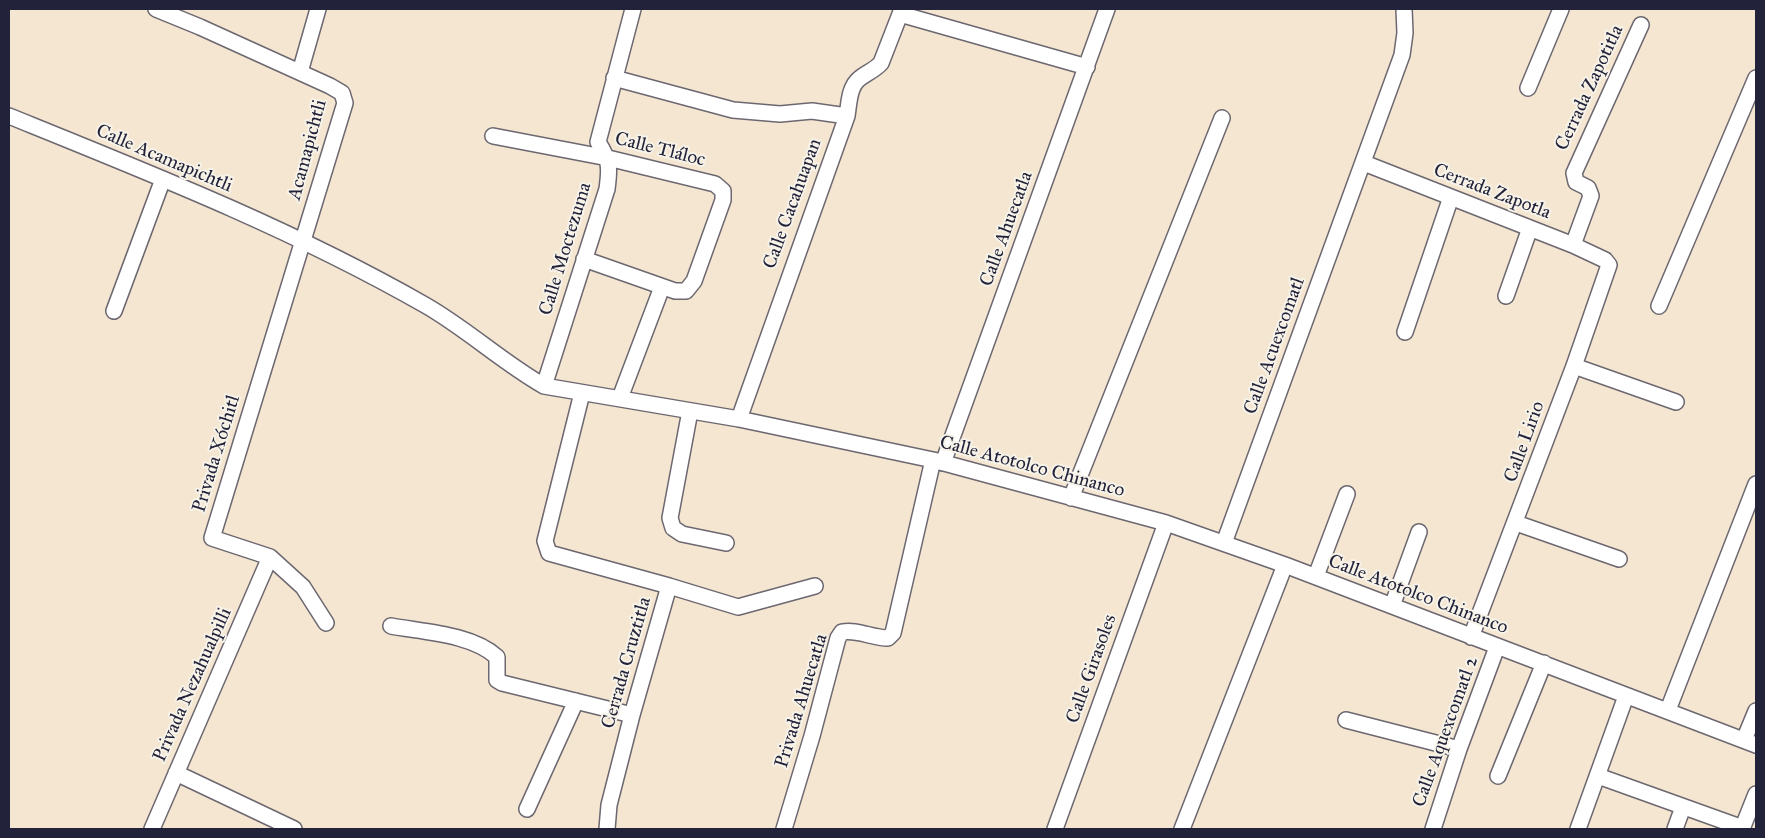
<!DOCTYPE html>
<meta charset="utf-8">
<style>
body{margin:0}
#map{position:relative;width:1765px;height:838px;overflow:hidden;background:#f4e6d1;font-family:"IM FELL Great Primer",serif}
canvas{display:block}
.frame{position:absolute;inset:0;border:10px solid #22223b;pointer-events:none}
</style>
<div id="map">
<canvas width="1765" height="838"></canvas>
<div class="frame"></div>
</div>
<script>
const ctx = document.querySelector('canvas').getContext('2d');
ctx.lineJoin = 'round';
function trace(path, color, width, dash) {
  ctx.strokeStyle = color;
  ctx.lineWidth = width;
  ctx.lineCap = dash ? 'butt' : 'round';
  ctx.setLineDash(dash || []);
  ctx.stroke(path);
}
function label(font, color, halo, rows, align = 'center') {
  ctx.font = font + ' "IM FELL Great Primer",serif';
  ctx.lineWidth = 4;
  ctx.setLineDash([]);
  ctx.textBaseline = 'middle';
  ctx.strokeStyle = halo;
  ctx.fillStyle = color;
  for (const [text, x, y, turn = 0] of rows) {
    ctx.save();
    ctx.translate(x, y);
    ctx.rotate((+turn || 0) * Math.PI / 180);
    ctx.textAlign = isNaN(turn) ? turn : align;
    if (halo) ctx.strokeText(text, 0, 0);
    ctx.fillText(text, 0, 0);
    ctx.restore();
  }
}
const street = new Path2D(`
 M156,9L200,27L330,86L342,93L345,103L212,538L270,557L303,587L326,623
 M900,14L1087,67
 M300,72L318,9
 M614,78L733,110L780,114L812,111L847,116
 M1528,88L1561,9
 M9,116C150,173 292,229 425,305C467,329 502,362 544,386L739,419L933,460L1166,523L1285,565L1756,745
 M493,136L608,158L715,184L723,191V200L694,281L686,291H675L584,259
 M1364,163L1573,245L1605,260L1609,265L1574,366L1471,637
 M1573,245L1591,196L1588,188L1576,182L1574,173L1641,25
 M1506,296L1530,228
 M1659,306L1756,78
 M114,311L163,179
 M1405,332L1451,197
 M1574,366L1676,402
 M544,386L607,189C610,167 610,161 598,142L633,9
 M582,393L545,541L549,553L669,586L738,607L815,586
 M620,398L662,287
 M690,411L670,518L673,528L682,534L726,543
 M739,419L847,116C849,104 849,87 859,79C866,73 875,70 881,63L902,9
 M943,463L1107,9
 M1071,498L1222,118
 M1516,523L1619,559
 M1224,543L1402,55L1405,33L1404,9
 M1316,576L1347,494
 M1392,606L1419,532
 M391,626C424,632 472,634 497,657V680L502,683L632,715
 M1668,710L1756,484
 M1346,720L1459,749
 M1744,740L1756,711
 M176,773L294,829
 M1498,776L1544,663
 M1598,776L1743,828
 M527,809L576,701
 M152,829L270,557
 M607,829L609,805L632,715L669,586
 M784,829L812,736L838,638L842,632C857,629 872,638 888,638L893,633L933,460
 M1055,829L1166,523
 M1182,829L1285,565
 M1433,829L1459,749L1497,647
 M1578,829L1626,696
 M1675,829L1683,807
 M1742,829L1756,794`);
const streetNames = [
 ["Cerrada Zapotitla",1590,88,-65],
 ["Acamapichtli",308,150,-75],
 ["Calle Tláloc",660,150,14],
 ["Calle Acamapichtli",164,159,23],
 ["Cerrada Zapotla",1492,192,21],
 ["Calle Cacahuapan",793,204,-70],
 ["Calle Ahuecatla",1007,229,-70],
 ["Calle Moctezuma",566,249,-73],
 ["Calle Acuexcomatl",1275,346,-70],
 ["Calle Lirio",1525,442,-70],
 ["Privada Xóchitl",217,454,-73],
 ["Calle Atotolco Chinanco",1032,467,15],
 ["Calle Atotolco Chinanco",1418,595,21],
 ["Cerrada Cruztitla",627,663,-74],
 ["Calle Girasoles",1092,669,-70],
 ["Privada Nezahualpilli",193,685,-66],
 ["Privada Ahuecatla",802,701,-73],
 ["Calle Aquexcomatl 2",1446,732,-70]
];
trace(street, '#6c6770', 18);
trace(street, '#fff', 15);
label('19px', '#22223b', '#f7f3e8', streetNames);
</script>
